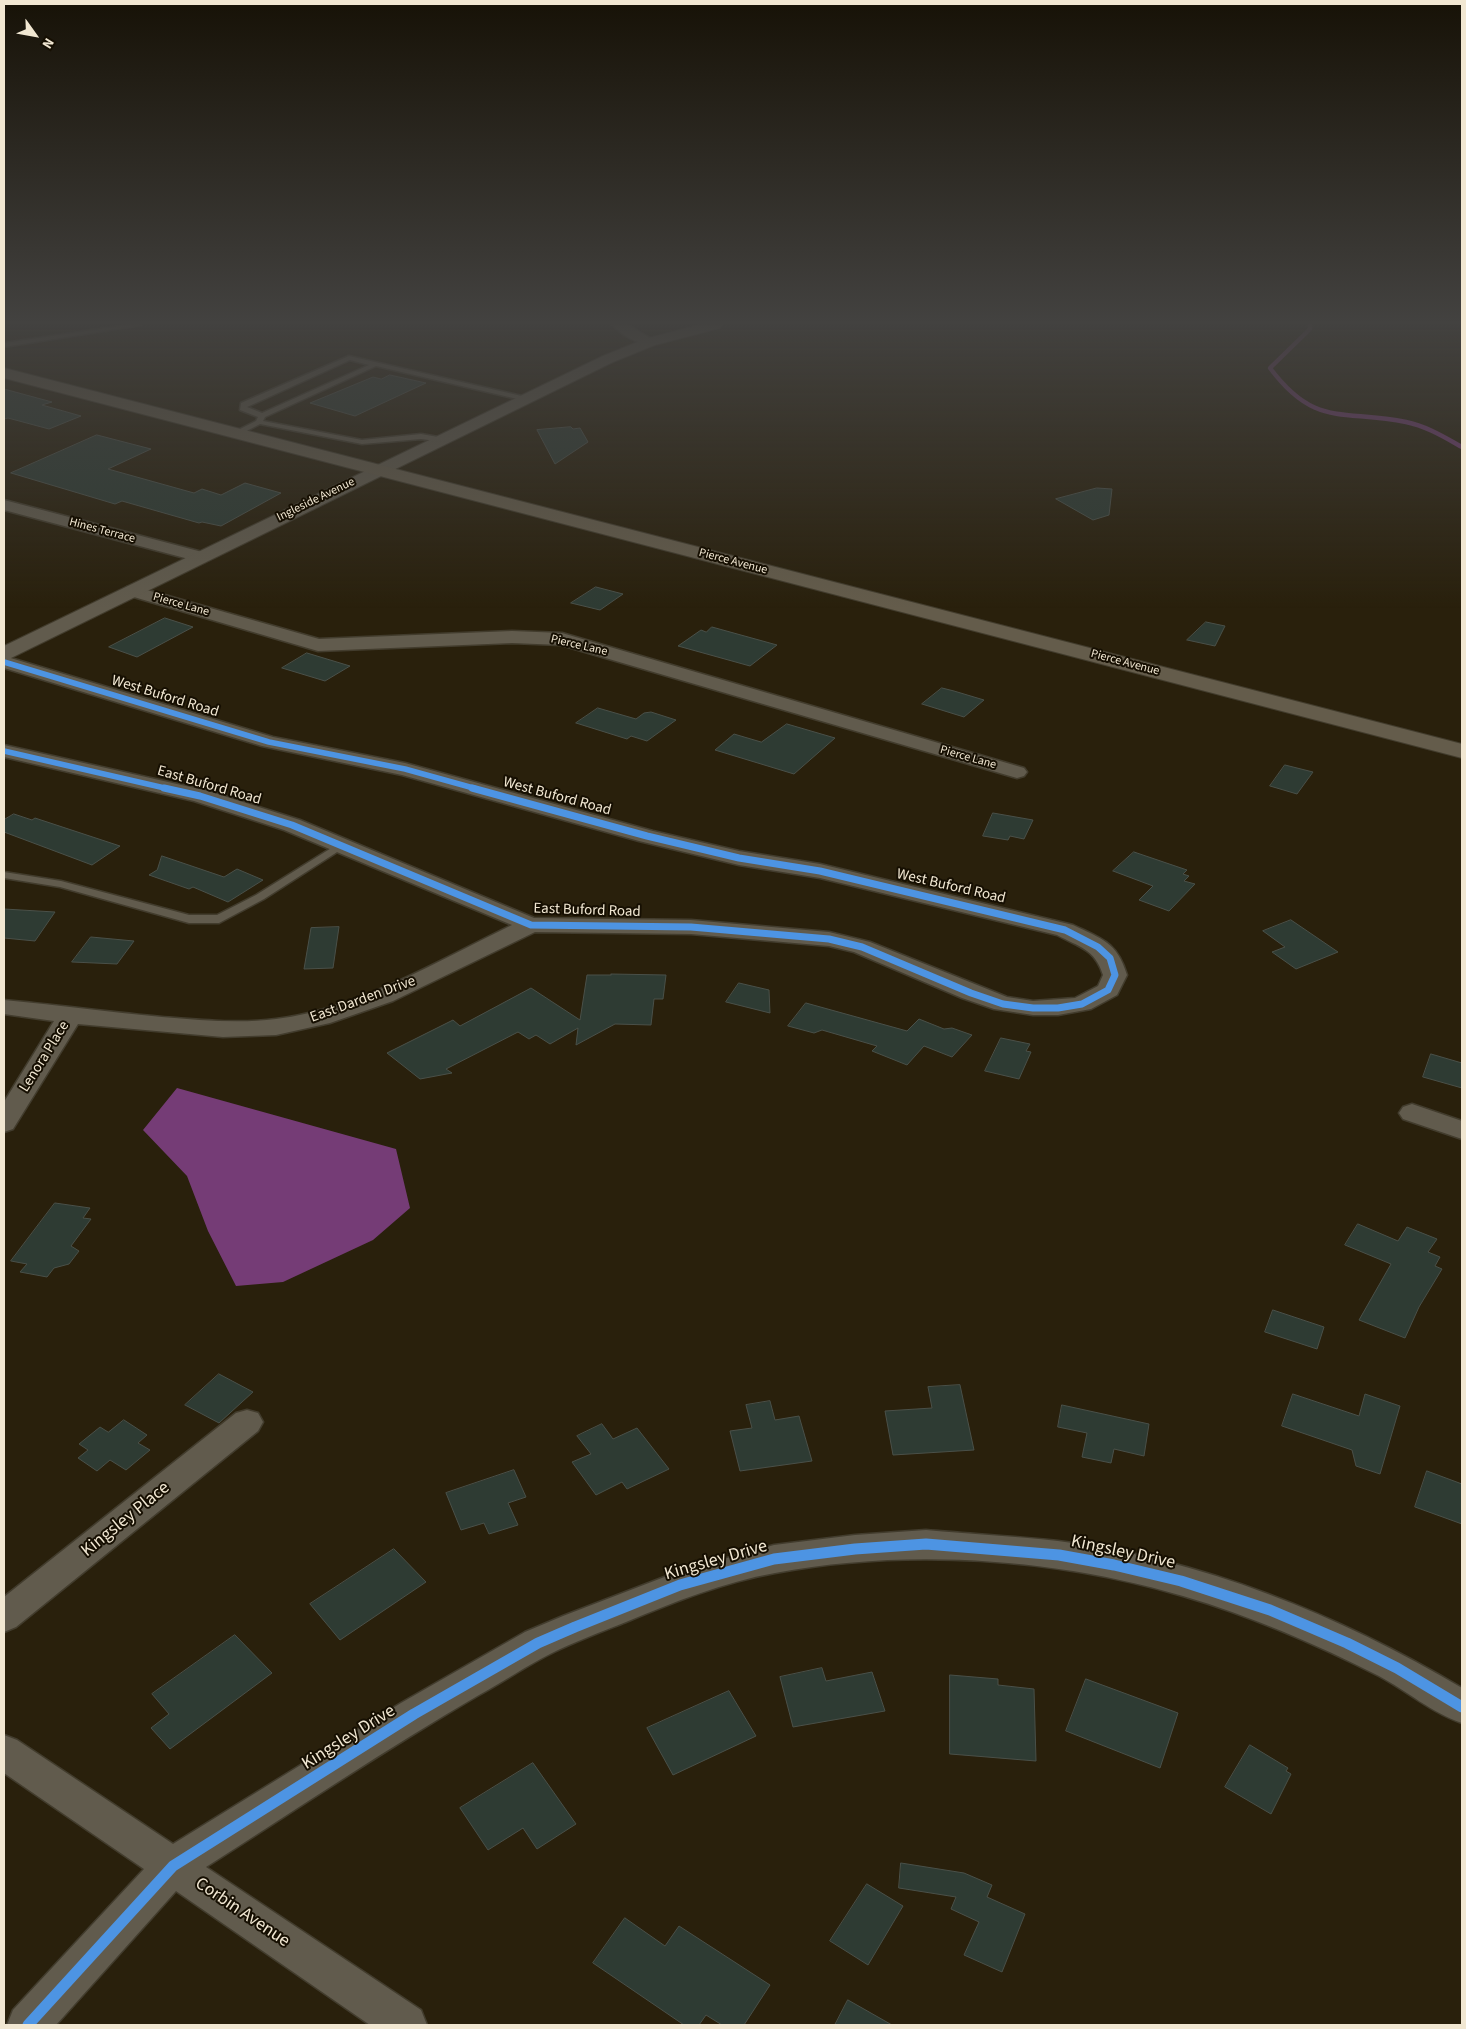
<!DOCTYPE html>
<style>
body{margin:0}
#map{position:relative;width:1466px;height:2029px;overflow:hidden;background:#29200c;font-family:"Source Sans 3",sans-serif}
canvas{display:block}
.frame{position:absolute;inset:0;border:5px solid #f1e7d2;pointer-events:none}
.north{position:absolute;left:10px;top:10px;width:50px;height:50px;-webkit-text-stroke:4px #160f02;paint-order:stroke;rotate:122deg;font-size:14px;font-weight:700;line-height:20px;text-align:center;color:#f1e7d2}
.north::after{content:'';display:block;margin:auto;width:18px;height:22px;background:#f1e7d2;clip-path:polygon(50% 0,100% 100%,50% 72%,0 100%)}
</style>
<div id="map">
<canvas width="1466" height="2029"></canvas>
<div class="frame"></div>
<div class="north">N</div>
</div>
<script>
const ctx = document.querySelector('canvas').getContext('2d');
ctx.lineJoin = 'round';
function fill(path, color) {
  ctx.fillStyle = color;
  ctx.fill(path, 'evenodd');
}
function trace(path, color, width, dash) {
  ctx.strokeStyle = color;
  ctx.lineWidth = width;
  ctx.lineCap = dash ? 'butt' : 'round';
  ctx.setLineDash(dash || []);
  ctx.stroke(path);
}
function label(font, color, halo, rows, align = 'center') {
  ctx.font = font + ' "Source Sans 3",sans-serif';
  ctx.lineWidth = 4;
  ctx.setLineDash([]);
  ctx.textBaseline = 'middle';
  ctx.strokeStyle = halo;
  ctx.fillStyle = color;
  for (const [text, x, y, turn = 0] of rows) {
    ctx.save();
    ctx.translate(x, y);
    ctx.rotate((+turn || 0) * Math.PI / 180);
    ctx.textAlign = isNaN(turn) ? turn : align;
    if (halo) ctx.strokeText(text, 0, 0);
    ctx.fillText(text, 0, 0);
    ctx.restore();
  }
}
const water = new Path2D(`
 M177,1088L396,1149L410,1208L373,1240L283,1282L236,1286L208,1231L187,1176L143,1130Z`);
const stream = new Path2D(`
 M1310,325V329L1270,368C1315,428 1342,409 1406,422C1426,426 1444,437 1462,447`);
const building = new Path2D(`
 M390,375L426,383L355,416L310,403L373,377L381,379Z
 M4,389L52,402L42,405L81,416L49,429L8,418L4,419Z
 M571,427L573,429L580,428L588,442L555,464L537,430Z
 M97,435L151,449L108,469L194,493L202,489L221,495L245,483L281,493L221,526L202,522L199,523L122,501L115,504L11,473Z
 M1097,488L1112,489L1109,515L1093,520L1056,499Z
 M596,587L623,594L600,610L571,603Z
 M165,618L193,627L137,657L109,647Z
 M1206,622L1225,626L1215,646L1187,640Z
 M712,627L777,645L750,666L678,646L701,630L706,632Z
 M307,653L350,666L325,681L282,668Z
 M942,688L954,691L984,700L964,717L922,704Z
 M598,708L636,719L644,713L651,712L676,720L647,741L631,736L627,739L576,723Z
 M787,724L835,738L794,774L715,750L734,734L761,742Z
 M1285,765L1313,772L1297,794L1270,786Z
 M993,813L1033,820L1024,839L1010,836L1008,840L983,836Z
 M14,814L32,820L35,818L120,846L92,865L4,832V820Z
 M1134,852L1187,870L1183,874L1189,876L1184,881L1195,884L1169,911L1139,900L1153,886L1113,871Z
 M162,856L224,877L237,869L263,880L228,902L193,887L189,889L149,875L157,870Z
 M4,909L55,912L35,941L4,938Z
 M1291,920L1338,952L1296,969L1272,952L1285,947L1263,931Z
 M339,927L333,968L304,969L311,928Z
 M91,937L134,941L117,964L72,962Z
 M611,974L666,975L663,999H654L651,1025L615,1024L576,1045L578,1028L550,1044L536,1035L529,1039L518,1032L446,1069L452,1073L420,1079L387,1053L453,1020L460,1026L531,988L580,1020L587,975H611Z
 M739,983L769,990L770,1013L726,1002Z
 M806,1003L907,1031L919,1019L944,1029L952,1028L972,1035L952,1057L924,1046L907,1065L872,1051L877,1046L822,1030L814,1033L788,1026Z
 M1001,1038L1030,1044L1026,1051L1031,1052L1019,1079L985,1071Z
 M1431,1054L1462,1063V1088L1423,1077Z
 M55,1203L90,1208L83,1218L91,1219L71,1246L79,1251L69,1264L54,1268L47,1277L20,1272L27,1264L11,1261Z
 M1358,1224L1398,1241L1407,1227L1437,1239L1428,1252L1440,1257L1435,1266L1442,1269L1419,1307L1405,1338L1359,1320L1391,1264L1345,1245Z
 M1273,1310L1324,1327L1317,1349L1265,1332Z
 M219,1374L253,1392L219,1423L185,1405Z
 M960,1385L974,1450L893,1455L885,1411L932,1408L928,1387Z
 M1293,1394L1359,1416L1365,1394L1400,1406L1380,1474L1356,1466L1352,1450L1282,1426Z
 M770,1401L775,1420L799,1416L812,1461L740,1471L730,1431L752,1428L746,1405Z
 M1062,1405L1149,1424L1144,1456L1114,1449L1111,1463L1082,1457L1087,1433L1058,1427Z
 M124,1420L147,1435L138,1443L150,1450L126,1470L110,1460L97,1471L78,1458L88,1450L79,1444L100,1427L108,1432Z
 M602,1424L613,1439L637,1428L669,1469L627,1489L622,1482L596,1495L572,1462L591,1454L577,1436Z
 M514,1470L526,1497L508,1503L518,1525L489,1534L484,1523L461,1530L446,1493Z
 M1427,1471L1462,1484V1524L1415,1507Z
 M394,1549L426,1582L340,1640L310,1604Z
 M235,1635L272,1673L170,1749L151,1728L169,1714L152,1694Z
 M822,1668L826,1681L872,1672L885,1711L793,1727L780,1677Z
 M950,1675L998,1679V1685L1034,1689L1036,1761L950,1754Z
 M1086,1679L1178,1713L1160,1768L1066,1731Z
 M729,1691L756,1736L673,1775L647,1728Z
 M1250,1745L1288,1768L1286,1771L1291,1774L1271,1814L1225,1787Z
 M533,1763L576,1824L537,1849L523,1828L488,1850L460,1808Z
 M901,1863L964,1873L992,1885L987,1897L1025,1914L1002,1972L964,1955L979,1922L951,1909L956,1897L899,1888Z
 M867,1884L903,1906L868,1965L830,1941Z
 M625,1918L665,1946L679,1926L770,1985L744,2025H722L706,2015L699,2025H684L593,1963Z
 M848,2000L892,2025H835Z`);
const lane = new Path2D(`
 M127,325H141L4,347V343Z
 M349,356L526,397L530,399L526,401L376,366L265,417L263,421L362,440L421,434L444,438V442L421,439L362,444L260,424L237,436L230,434L256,421L258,417L240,410L241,403ZM350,360L369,365L262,413L247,407Z
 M341,842L345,843L347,845L345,847L264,899L219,923H189L60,887L4,878V872L61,881L189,915H217L256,895Z`);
const street = new Path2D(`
 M613,325H628L657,342L650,346C637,343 621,335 613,325Z
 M4,500L206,553L209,557L206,561L200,562L4,510Z
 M133,586L319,639L512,631L562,633L1024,768L1027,772L1024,776L1017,778L1010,776L561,645L512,643L318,651L127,595L124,591L127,587Z
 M4,656L273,737L405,763L653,831L739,851L820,864L1073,925C1102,939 1117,942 1127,975L1117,995L1091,1009L1058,1015H1033L994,1009L962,998L854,952L829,946L691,934L535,932L393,1001L330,1023L276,1035L223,1037L78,1024L13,1129L4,1132V1102L54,1021L4,1014V1000C57,1005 109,1012 162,1017C200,1020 239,1024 276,1019C359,1009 437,961 512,925L284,830L194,801L4,757V745L208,791L300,820L534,918L691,920L829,932L870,942L1007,997L1033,1001L1075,998L1098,986L1103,975C1095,949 1079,947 1057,935L820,878L739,865L639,841L402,775L262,746L4,668Z
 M1412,1104L1462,1121V1139L1403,1119L1399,1113L1403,1107Z
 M247,1410L258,1413L263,1422L258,1431L16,1627L4,1632V1597L236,1413Z
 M926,1530C970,1534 1015,1536 1058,1541C1200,1558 1341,1616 1462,1688V1723C1432,1713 1407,1691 1379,1676C1316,1644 1251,1616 1183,1596C1054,1558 907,1548 775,1573C724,1582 674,1602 626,1622C601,1632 574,1642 550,1654C526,1666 503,1682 479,1695C386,1749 297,1809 206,1867L421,2010L427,2025H370L176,1891L56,2025H7L13,2010L144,1869L4,1773V1735L17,1740L173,1844L401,1703L525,1632L563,1616L680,1571L774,1545L855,1535Z`);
const secondary = new Path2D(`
 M699,325H722L720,328L655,345L613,362L11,658L4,660V646L603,356L645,339Z`);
const primary = new Path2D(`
 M4,368L1462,744V758L4,378Z`);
const cyclewayFar2 = new Path2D(`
 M4,662L269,742L405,769L477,789
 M4,751L169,789`);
const cyclewayFar1 = new Path2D(`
 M164,788L200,796L292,825L531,925L691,927L829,939L862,947L971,993L1003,1004L1033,1008H1058L1082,1004L1108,990L1115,975L1110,958L1098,947L1065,930L820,871L739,858L647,836L472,788`);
const cycleway = new Path2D(`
 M28,2025L173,1866L414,1714L538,1643L575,1627L680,1585L774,1559L855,1549L926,1544L1059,1555L1114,1565L1181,1581L1270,1610L1347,1643L1397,1668L1462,1707`);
const farStreetnames = [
 ["Ingleside Avenue",316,500,-26],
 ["Hines Terrace",102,531,15],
 ["Pierce Avenue",733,562,15],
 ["Pierce Lane",181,605,16],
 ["Pierce Lane",579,646,13],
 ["Pierce Avenue",1125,663,15],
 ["Pierce Lane",968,758,16]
];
const streetNames = [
 ["West Buford Road",165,697,17],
 ["East Buford Road",209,786,16],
 ["West Buford Road",557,797,15],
 ["West Buford Road",951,887,13],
 ["East Buford Road",587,911,2],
 ["East Darden Drive",363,1000,-20],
 ["Lenora Place",45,1057,-58]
];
const nearStreetnames = [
 ["Kingsley Place",126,1520,-39],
 ["Kingsley Drive",1123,1553,12],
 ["Kingsley Drive",716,1561,-16],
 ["Kingsley Drive",349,1738,-32],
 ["Corbin Avenue",242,1913,34]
];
fill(water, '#753c76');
trace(stream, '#753c76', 4.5);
fill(building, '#2e3b33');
trace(building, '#4a5049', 1);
trace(lane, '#423c2d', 3);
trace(street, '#423c2d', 3);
trace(secondary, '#423c2d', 2);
trace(primary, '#423c2d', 2);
fill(lane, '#615b4d');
fill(street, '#615b4d');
fill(secondary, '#615b4d');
fill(primary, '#645c4b');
trace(cyclewayFar2, '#4d94e3', 5.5);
trace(cyclewayFar1, '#4d94e3', 7);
trace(cycleway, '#4d94e3', 11);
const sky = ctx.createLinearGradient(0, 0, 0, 609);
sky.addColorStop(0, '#171207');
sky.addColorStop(0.53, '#434240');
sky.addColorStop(1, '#43424000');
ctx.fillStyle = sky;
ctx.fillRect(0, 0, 1466, 609);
label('12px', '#f1e7d2', '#160f02', farStreetnames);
label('15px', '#f1e7d2', '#160f02', streetNames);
label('18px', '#f1e7d2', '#160f02', nearStreetnames);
</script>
